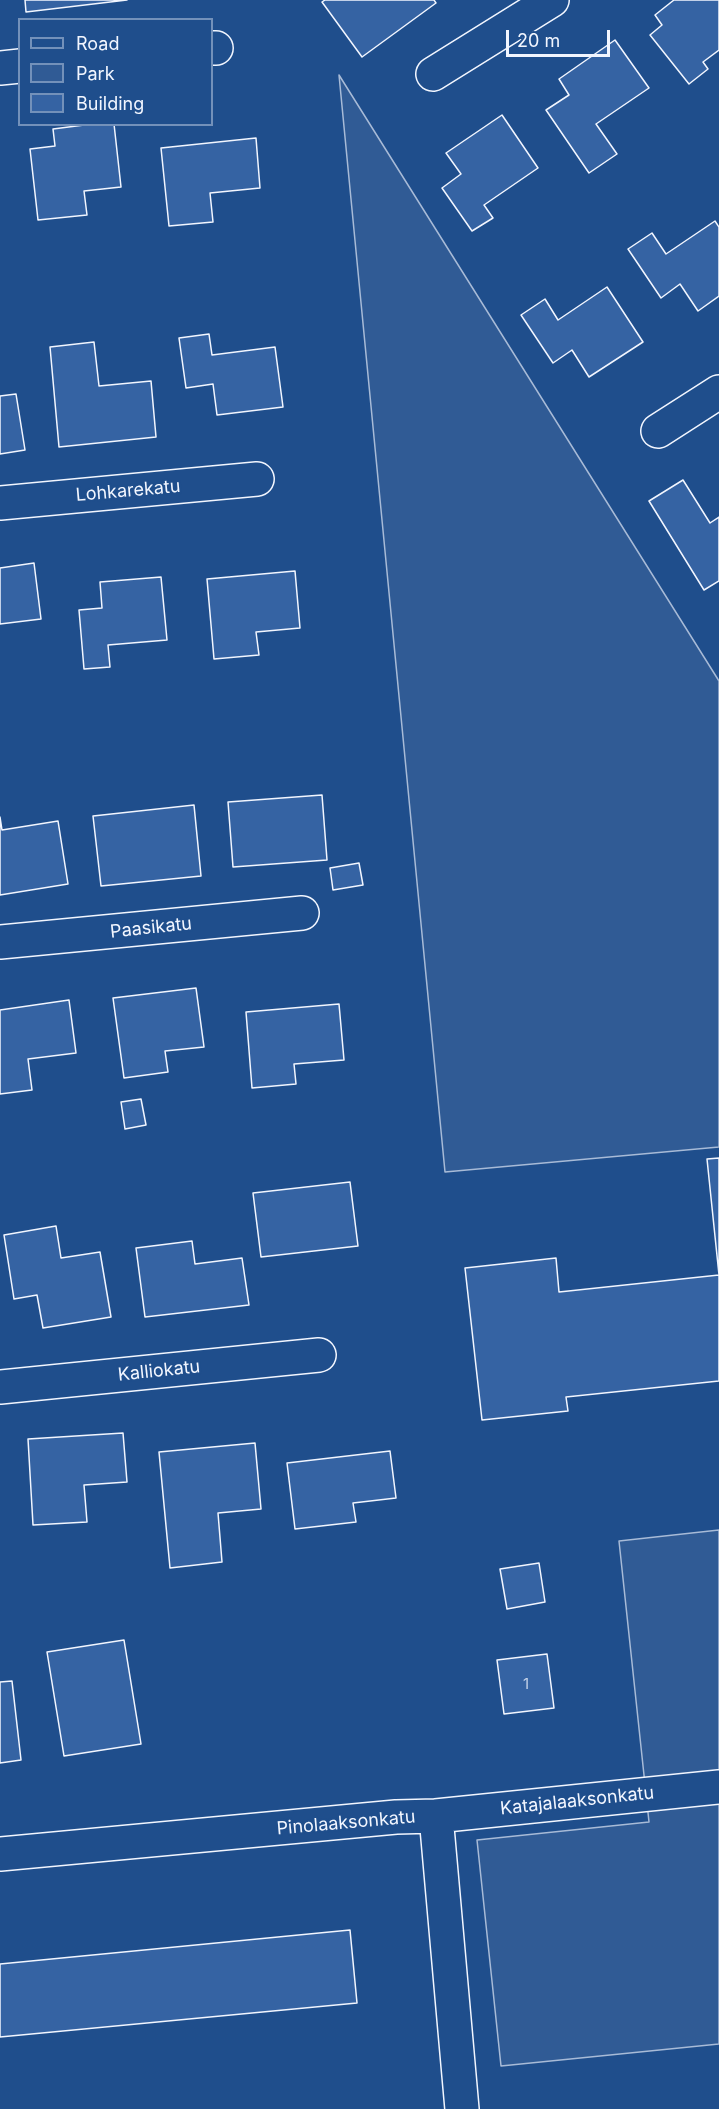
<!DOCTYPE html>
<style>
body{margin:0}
#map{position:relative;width:719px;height:2109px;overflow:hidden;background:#1f4e8c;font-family:Inter,sans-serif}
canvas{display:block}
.legend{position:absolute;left:18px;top:18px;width:195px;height:108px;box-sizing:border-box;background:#1f4e8c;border:2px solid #7391ba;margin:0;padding:8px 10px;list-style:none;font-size:18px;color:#f2f6ff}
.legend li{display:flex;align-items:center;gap:12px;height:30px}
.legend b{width:30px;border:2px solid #7391ba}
.scale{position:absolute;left:506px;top:30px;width:104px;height:27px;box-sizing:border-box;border:3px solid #f2f6ff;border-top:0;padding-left:8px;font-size:18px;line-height:21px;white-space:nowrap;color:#f2f6ff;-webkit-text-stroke:4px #1f4e8c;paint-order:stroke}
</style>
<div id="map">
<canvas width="719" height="2109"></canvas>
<ul class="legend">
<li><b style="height:8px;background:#1f4e8c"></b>Road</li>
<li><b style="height:16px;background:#305b95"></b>Park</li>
<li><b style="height:16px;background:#3563a3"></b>Building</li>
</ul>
<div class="scale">20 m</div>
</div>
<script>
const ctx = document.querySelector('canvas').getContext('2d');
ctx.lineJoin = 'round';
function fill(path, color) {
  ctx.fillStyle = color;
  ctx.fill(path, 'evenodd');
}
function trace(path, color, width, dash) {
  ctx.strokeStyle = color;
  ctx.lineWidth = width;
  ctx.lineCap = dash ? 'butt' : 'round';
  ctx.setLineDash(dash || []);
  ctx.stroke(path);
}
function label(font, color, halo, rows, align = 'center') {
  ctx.font = font + ' Inter,sans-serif';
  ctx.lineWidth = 4.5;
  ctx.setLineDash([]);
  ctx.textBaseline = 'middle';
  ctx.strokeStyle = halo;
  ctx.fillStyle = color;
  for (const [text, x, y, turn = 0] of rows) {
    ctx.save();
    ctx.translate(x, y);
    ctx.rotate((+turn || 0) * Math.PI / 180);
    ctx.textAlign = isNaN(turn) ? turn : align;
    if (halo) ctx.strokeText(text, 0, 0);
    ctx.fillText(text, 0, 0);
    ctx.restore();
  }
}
const green = new Path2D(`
 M339,75L719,681V1147L445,1172Z
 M719,1530V2044L501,2066L477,1840L649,1822L619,1541Z`);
const building = new Path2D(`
 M25,0H127L26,12Z
 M325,0H434L436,3L362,57L322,2Z
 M674,0H719V50L703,62L708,69L689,84L650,35L662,25L655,15Z
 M615,40L649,88L596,124L617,154L589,173L546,110L569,95L559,79Z
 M502,115L538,168L484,205L493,218L472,231L442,188L461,174L446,153Z
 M92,124H114L121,187L84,191L87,215L38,220L30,149L55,146L53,129Z
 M256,138L260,188L210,193L213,222L169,226L161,148Z
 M715,221L719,227V296L698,311L680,284L661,298L628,249L652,233L666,254Z
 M607,287L643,342L589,377L572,350L553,363L521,315L545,299L558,320Z
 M209,334L212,355L275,347L283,407L217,415L213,384L186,388L179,338Z
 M94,342L99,386L151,381L156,437L59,447L50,347Z
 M16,394L25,450L0,454V396Z
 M683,480L710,523L719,517V581L704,590L649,501Z
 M34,563L41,619L0,624V568Z
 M295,571L300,628L256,632L259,655L214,659L207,579Z
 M161,577L167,640L108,645L110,667L84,669L79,610L102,608L100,582Z
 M322,795L327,860L233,867L228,802Z
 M194,805L201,876L101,886L93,816Z
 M0,817L2,830L58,821L68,884L0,895Z
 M359,863L363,885L333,890L330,868Z
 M196,988L204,1047L165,1051L168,1072L124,1078L113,998Z
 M69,1000L76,1053L28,1059L32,1090L0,1094V1010Z
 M339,1004L344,1060L294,1064L296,1084L252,1088L246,1012Z
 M141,1099L146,1125L125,1129L121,1102Z
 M719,1158V1381L566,1397L568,1411L482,1420L465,1268L556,1258L559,1292L719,1275L707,1159Z
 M350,1182L358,1246L261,1257L253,1193Z
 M56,1226L61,1258L100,1252L111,1317L43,1328L37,1295L14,1299L4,1235Z
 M192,1241L195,1264L242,1258L249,1305L145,1317L136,1248Z
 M123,1433L127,1482L84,1485L87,1522L33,1525L28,1439Z
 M255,1443L261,1509L218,1513L222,1562L170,1568L159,1452Z
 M390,1451L396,1498L353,1503L356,1522L295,1529L287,1463Z
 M539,1563L545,1602L507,1609L500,1569Z
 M124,1640L141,1744L64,1756L47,1652Z
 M547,1654L554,1708L504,1714L497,1660Z
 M12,1681L21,1760L0,1763V1682Z
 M350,1930L357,2003L0,2037V1964Z`);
const minor = new Path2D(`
 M212,48H216
 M0,68L20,66
 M433,74L552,0
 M658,431L719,392
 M0,503L257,479
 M0,942L302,913
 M0,1387L319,1355
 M436,1816L719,1787
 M0,1854L396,1817L436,1816L462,2109`);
const numberNames = [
 ["1",526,1684]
];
const streetNames = [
 ["Lohkarekatu",128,491,-5],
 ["Paasikatu",151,928,-6],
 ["Kalliokatu",159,1371,-6],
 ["Katajalaaksonkatu",577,1801,-6],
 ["Pinolaaksonkatu",346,1823,-5]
];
fill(green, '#305b95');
trace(green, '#a8bbd7', 1.5);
fill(building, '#3563a3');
trace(building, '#f2f6ff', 1.5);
trace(minor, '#f2f6ff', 36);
trace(minor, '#1f4e8c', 33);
label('15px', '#c3d1e8', null, numberNames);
label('18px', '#f2f6ff', '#1f4e8c', streetNames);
</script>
